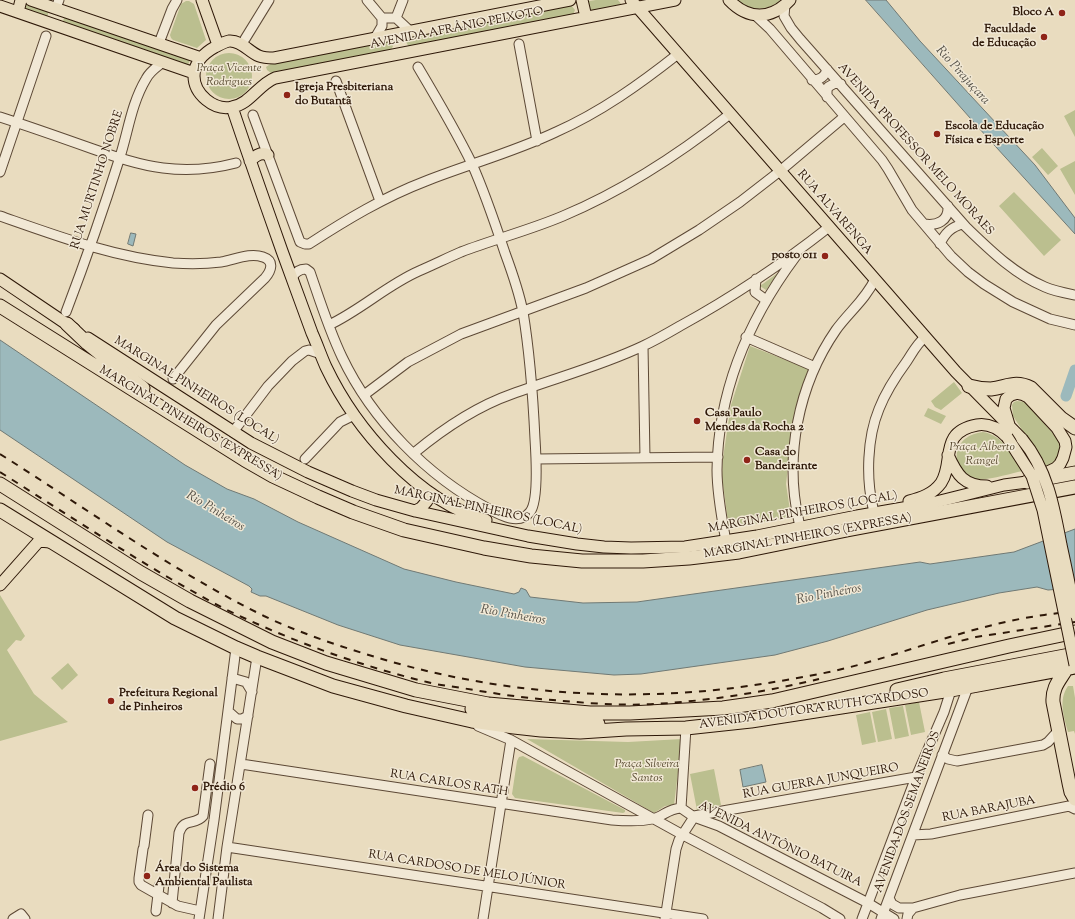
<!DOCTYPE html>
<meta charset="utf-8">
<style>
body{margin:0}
canvas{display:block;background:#e9dcbf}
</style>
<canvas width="1075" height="919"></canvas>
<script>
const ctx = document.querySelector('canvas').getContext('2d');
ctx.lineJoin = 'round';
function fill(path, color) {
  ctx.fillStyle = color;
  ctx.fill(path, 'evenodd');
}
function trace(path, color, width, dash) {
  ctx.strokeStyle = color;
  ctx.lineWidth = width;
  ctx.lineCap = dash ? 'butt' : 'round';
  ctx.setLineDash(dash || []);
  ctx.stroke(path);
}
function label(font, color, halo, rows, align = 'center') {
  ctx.font = font + ' "Sorts Mill Goudy",serif';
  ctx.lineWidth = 3;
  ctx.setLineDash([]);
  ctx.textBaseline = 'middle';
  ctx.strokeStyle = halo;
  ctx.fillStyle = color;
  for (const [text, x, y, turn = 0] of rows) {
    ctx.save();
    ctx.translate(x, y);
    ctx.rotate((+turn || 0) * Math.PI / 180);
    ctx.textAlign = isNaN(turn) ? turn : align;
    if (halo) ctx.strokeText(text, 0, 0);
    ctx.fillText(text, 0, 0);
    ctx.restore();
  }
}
const green = new Path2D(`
 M596,0H618L622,5L592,11L589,7L588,3L589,1Z
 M736,0H781C768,11 749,12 736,0Z
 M186,1H189L194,4L206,40L197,48L173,40L171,38L170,35L181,4Z
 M26,2L49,10L47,18L24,10Z
 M571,5L575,10L573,15L409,47L406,42L407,37Z
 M65,16L190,59L188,66L62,23Z
 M389,40L393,46L391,50L279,72L271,73L267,70L266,67L272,63Z
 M206 76a23 23 0 1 1 46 0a23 23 0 1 1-46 0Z
 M1075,110V137L1064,116Z
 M1042,148L1058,166L1048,175L1032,157Z
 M1075,161V195L1060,169Z
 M1014,192L1061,240L1044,256L999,206Z
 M779,272L766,290L760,286Z
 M750,346L809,369L792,434L786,484L791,517L729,529L722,477L723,458L731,405Z
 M954,382L962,393L941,410L935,407L931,401Z
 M1017,401L1025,402L1057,438C1063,449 1060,463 1046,467L1013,416L1012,405L1014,402Z
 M928,408L946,416L941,424L924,416Z
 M983,432C1003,435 1013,456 1023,471C1012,473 987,481 977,479C950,474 948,436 983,432Z
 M0,595L25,636L21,641L16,640L7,650L34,694L68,722L0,741Z
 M68,663L78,675L62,690L51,678Z
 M1068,686H1073L1075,698V734L1074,731L1068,732C1064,717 1058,700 1068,686Z
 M919,702L925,732L911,735L905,705Z
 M903,706L909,736L895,739L889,708Z
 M886,709L892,739L878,742L872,712Z
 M870,712L876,742L862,745L856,715Z
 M527,739L628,742L682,739L674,805L665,806L654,813Z
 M523,756L625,810V812L623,813L515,798L512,794L517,761L519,757Z
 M714,769L721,805L697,810L690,774Z`);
const water = new Path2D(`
 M866,0H886L920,41L1035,165L1075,218V234L986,136Z
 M131,233L136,234L133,246L128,244Z
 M0,340L185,465L227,489L254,499L298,522L404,569L456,582L514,594L519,592L521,588L526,590L530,597L583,603L637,602L920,562L930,564L1014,552L1075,529V588L1048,590L1037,587L999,593L927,610L828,641L775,655L641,674L614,675L525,667L400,645L338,625L266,596H260L251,592L252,589L249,586L167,542L0,430Z
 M762,765L766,782L743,787L740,770Z`);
const river = new Path2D(`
 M1066,396L1075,370`);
const minor = new Path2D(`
 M367,0L382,18V26L375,38
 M785,5L784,16L791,28L800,39L966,227C990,250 1014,274 1045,287C1054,291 1065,293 1075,295
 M56,8L59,0
 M755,15L770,29L882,160L888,169L912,210L951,256L968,272L984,284L1013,302L1050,319L1075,325
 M382,18H396L410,31
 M396,18L403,0
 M245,39L269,0
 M159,43L172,9L177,0
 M519,44L537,141
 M812,80C820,80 825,77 827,69
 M336,81L380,201
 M827,97V91L828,87L835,83L841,84
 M253,115L300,242L305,244H309C346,220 384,197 426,181C469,164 514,152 556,132C601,112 640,84 678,54
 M0,117C31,127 62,138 93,149C116,157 139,165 163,168C187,171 213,169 236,163
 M0,172L46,36
 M0,216C57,236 113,257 173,263C189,264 205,264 221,262C234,260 250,252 263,257C275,261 271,271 265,278L216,325L173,379
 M924,224C937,226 949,221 948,206
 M940,244C945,233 951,227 963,224
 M292,278C295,272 299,269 306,269L310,272C320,301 329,330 342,357C372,420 427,476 489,509C500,515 519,526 530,512C539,501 536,455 535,439C533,397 530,354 523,312C519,292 512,272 505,253C495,223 485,193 472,164C456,131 437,99 418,67
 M756,279L755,292L766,300
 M66,312C85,262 103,211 119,160C128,133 131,104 146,79C150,71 157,67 163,62
 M329,325C361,310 387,285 419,271C433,265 447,258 461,252C495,239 530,230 563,216C625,190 678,155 730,114
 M746,337L815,367
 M643,346L645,458
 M364,395L408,362L461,334L586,288L651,259L699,230L740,202L780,171L844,117
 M233,432L268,386L292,361L305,351L309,350L321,354
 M414,453C443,429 475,407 512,394C555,378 601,366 643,346C656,340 668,333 680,326C733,297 782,264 829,227
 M305,459L340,422L354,415
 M536,459L718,457
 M873,508C866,478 867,438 879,409C886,391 896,376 907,361C913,352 916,345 925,337
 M799,522C784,457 798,385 836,330C849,312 866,299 875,279
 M725,536C721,514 717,492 717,470C718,390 749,319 796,256
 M232,678L246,682L252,692
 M228,711L237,719H242L248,716
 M478,726L511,740L683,835L822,908L840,919
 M942,755L948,759L957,761L1043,745L1048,742L1058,731
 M241,764L612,820C625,821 639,822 652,819C663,817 667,809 681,808L694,817L719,826L868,903L894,919
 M681,808L686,728
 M694,816L916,777
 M913,835L931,834L1069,806L1075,809
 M144,846L148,815
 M227,847L703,919
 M143,849L139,878V882L141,885L178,906L200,911
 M889,898L892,904L899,908H913L960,895L1075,873
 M172,903L179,833C184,817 195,826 203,816L210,764
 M156,911L159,886
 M13,919L21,914L25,919
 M199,919L214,820L236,648
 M218,919L227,847L257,657
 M483,919L511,740
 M665,919L676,849L679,840L694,817
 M862,919L916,777L944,712L951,690
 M881,919L968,687
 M907,919L908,914L913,908`);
const major = new Path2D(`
 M31,0L201,58
 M202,0L218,45
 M570,0L274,58C269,58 264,58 259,56C249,52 241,40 229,41C224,42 219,45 215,47C204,53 194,63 194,76C194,94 214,111 232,107C250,104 258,85 275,78L675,0
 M582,0L586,17
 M631,0L956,372L1022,439
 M729,0C748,20 771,20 790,0
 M0,6L194,73
 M18,12L21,0
 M232,107C248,155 265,203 282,251C292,278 302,306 312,333C317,344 321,356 326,367C355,428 418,502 486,520
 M250,161C255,156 261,151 268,155
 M0,279L74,329
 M88,338L251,443L308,472L352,491L376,500L415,511L528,536L577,544L604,547L631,548L685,547L757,536L857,516L932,503L1004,485L1027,482L1056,468L1060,464L1063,458L1066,447L1065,441L1057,428L1028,397C1020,392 1013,392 1006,399L1004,408L1010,428
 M948,455C957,475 964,486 987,486
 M909,501C921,498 933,494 941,483C955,462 938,432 977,425C989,423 999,429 1007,437
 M415,511L421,508L427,501V492
 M0,585L39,541L50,542`);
const highway = new Path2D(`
 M0,306L245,460L273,476L318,497L353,512L404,530L484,548L531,556L582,561H643L689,558L739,552L847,530L1075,487
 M67,324L87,343L143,388
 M969,386C976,388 983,389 991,389C1007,387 1015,380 1031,388L1061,418L1075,428
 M1027,482L1075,473
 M0,484L141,573L190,601L272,642L326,663L416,690L488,704L590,713H630L723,708L772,701L1009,646L1075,632
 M0,510L175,618L236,648L257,657L333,686L406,706L472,721L514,727L541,730L580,732L626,729L686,728L751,721L951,690L1075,667
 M902,512L932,503
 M1067,668C1060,680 1052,687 1053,702L1069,783L1071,792L1075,799
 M897,690L944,679L1075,654
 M472,709L500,715L533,719L598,724`);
const rail = new Path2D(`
 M0,454C87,509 171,570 264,616C302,634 342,647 382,659C507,696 640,704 768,683C798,678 829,673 858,665C906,652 953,634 1001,623C1026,617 1050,614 1075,611
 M0,472C57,508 113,545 171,579C189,589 207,600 225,609C289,640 357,665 427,682C438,685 450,686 462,688C492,693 522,698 553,700C586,703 620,706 654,704C709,701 765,692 819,679
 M948,644L976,637L1075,622`);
const majorBridge = new Path2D(`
 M1007,437L1032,476L1043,510L1075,665
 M1022,439C1047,469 1054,507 1061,545C1066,568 1071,591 1075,614`);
const markers = [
 [1062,13,4,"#8f2418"],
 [1044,37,4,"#8f2418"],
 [287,95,4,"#8f2418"],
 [937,134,4,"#8f2418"],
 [825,256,4,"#8f2418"],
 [697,421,4,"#8f2418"],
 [747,460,4,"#8f2418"],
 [111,701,4,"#8f2418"],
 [195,788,4,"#8f2418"],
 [147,876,4,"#8f2418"]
];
const poiNames = [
 ["Bloco A",1054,13,"right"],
 ["Faculdade",1036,30,"right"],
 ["de Educação",1036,44,"right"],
 ["Igreja Presbiteriana",295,88],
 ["do Butantã",295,102],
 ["Escola de Educação",945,127],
 ["Física e Esporte",945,141],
 ["posto 011",817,256,"right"],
 ["Casa Paulo",705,414],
 ["Mendes da Rocha 2",705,428],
 ["Casa do",755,453],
 ["Bandeirante",755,467],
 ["Prefeitura Regional",119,694],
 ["de Pinheiros",119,708],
 ["Prédio 6",203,788],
 ["Área do Sistema",155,869],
 ["Ambiental Paulista",155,883]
];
const streetNames = [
 ["AVENIDA AFRÂNIO PEIXOTO",457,29,-11],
 ["AVENIDA PROFESSOR MELO MORAES",915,150,48],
 ["RUA MURTINHO NOBRE",98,180,-72],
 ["RUA ALVARENGA",834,213,49],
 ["MARGINAL PINHEIROS (LOCAL)",196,391,32],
 ["MARGINAL PINHEIROS (EXPRESSA)",190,424,31],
 ["MARGINAL PINHEIROS (LOCAL)",488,511,12],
 ["MARGINAL PINHEIROS (LOCAL)",803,513,-10],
 ["MARGINAL PINHEIROS (EXPRESSA)",808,537,-10],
 ["AVENIDA DOUTORA RUTH CARDOSO",814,710,-8],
 ["RUA GUERRA JUNQUEIRO",821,782,-10],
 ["RUA CARLOS RATH",449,784,9],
 ["RUA BARAJUBA",989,810,-11],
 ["AVENIDA DOS SEMANEIROS",908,812,-70],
 ["AVENIDA ANTÔNIO BATUIRA",780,845,26],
 ["RUA CARDOSO DE MELO JÚNIOR",467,871,9]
];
const parkNames = [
 ["Praça Vicente",229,69],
 ["Rodrigues",229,83],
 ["Praça Alberto",982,448],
 ["Rangel",982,462],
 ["Praça Silveira",647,765],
 ["Santos",647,779]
];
const waterNames = [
 ["Rio Pirajuçara",962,76,48],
 ["Rio Pinheiros",215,512,31],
 ["Rio Pinheiros",829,595,-11],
 ["Rio Pinheiros",513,616,10]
];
fill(green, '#bbbf8f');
fill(water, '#9cb9bc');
trace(water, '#707974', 1);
trace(river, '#9cb9bc', 11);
trace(minor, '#5d4936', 11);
trace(major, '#2e1808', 13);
trace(highway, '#2e1808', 15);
trace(minor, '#f1e8d5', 9);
trace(major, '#e9dcbf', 11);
trace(highway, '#e9dcbf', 13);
trace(rail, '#2e1808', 2, [7, 7]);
trace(majorBridge, '#2e1808', 13, []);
trace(majorBridge, '#e9dcbf', 11);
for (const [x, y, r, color] of markers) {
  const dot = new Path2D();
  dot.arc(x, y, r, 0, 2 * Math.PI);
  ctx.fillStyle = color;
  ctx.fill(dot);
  trace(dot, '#f1e8d5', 1.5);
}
label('bold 12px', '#2e1808', '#f1e8d5', poiNames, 'left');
label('12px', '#2e1808', '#f1e8d5', streetNames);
label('italic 12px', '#584a30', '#f1e8d5', parkNames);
label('italic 13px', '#545047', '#f1e8d5', waterNames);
</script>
